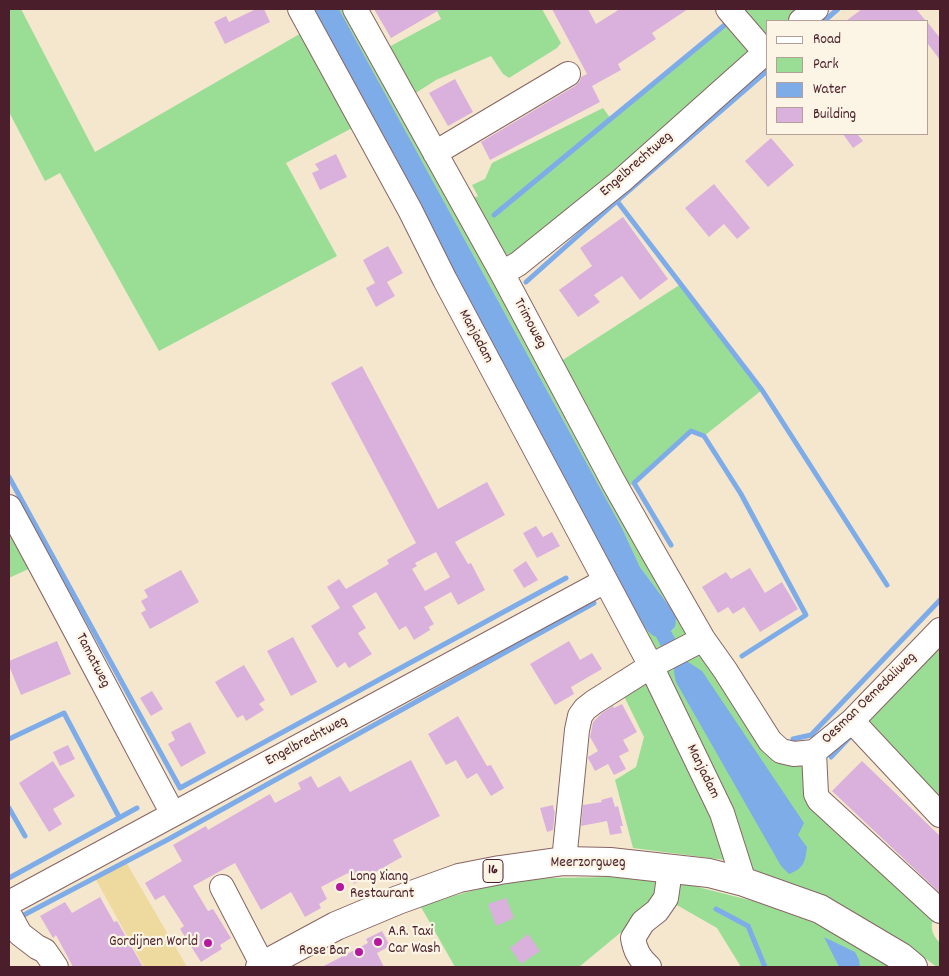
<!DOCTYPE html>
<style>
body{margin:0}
#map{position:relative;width:949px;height:976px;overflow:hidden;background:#f5e7ce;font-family:Dekko,sans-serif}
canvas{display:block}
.frame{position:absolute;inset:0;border:10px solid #4a1f2b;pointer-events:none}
.legend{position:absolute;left:766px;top:20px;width:162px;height:115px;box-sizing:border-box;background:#fcf5e5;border:1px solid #b59f9b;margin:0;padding:6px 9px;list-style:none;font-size:15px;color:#4a1f2b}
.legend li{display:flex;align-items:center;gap:10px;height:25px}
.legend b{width:25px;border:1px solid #b59f9b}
</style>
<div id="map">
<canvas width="949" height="976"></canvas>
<div class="frame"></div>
<ul class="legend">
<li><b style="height:6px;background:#fff"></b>Road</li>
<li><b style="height:14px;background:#9ade96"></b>Park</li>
<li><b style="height:14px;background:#7eace8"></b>Water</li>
<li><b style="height:14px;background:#dab1dd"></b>Building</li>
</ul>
</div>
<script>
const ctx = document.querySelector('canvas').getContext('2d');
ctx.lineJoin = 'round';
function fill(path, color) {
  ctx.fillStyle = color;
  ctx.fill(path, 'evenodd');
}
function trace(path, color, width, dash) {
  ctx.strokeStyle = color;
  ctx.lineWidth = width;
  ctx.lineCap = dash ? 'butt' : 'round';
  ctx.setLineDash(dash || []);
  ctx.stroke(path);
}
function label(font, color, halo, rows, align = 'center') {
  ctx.font = font + ' Dekko,sans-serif';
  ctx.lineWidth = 4.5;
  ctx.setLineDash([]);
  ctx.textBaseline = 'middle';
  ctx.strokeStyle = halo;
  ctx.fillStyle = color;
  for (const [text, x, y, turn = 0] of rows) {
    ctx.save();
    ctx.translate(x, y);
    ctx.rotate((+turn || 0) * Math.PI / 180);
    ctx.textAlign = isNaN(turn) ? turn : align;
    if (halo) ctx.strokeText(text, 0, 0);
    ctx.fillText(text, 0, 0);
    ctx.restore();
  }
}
const green = new Path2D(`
 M9,9H21L95,152L303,32L354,127L286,163L337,256L159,351L60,173L45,181L9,112Z
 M304,9H314L433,233L659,637L671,632L675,627L670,607L640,567L622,528L339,9H348L686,634L685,642L668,650H653Z
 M436,9H542L561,43L557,48L509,78L503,74L491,56L436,80L411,96L385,49L441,19Z
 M743,9H807L793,21H768V38Z
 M727,23L738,25L752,56L517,254L507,255L498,251L470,200L478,196L472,185L485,179L492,163L603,108L611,119Z
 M681,284L762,390L704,436L691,431L634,483L626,488L558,363Z
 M16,533L35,566L9,578V536Z
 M940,645V804L863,724Z
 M701,651L757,731L805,759L815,800L935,913C930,925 930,933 940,943V967H937L899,939L843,906L818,893L749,868L666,671Z
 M643,673L706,796L725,860L633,848L615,780L636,767L644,737L620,688Z
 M608,877L651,880L656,882L660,885L654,905L579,967H455L421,907C458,893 495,884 534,879C559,877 584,878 608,877Z
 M682,883L753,901L812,922L873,953L890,967H860V966L825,937L839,967H741L717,928L668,900L677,884Z`);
const sand = new Path2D(`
 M126,862L187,967H144L95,878Z`);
const water = new Path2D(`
 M314,9H339L622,528L640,567L670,607L676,618L675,627C661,643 653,639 642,624L595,540Z
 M685,660L702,671L804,823L798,835L807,847C805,863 804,868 789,874L781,866L676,682L674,672L675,665Z
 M824,937L855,952L859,960L860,967H839Z`);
const stream = new Path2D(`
 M824,21L838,9
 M617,201L762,390L887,585
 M494,215L727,23
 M526,282L617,201L768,70
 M9,477L180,788L566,578
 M671,545L634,483L691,431L704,436L741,494L806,615L742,656
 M9,739L64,713L119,817
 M793,739L811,735L940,600
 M831,757L850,737
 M9,808L25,836
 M9,878L137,808
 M716,909L748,926L765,967
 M20,917L167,840L594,603`);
const canal = new Path2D(`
 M654,616L679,663`);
const building = new Path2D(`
 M256,9H264L270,22L225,44L214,22L226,16L229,22Z
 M374,9H441L391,38Z
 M552,9H588L596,24L620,9H688L652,33L656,39L618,64L621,70L592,86L600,102L490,160L481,142L575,86L580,81L581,77L587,74Z
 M862,9H916L926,21H846Z
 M928,23L940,38V60L928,44Z
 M455,79L473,112L448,126L429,93Z
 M843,134H857L863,141L853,148Z
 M771,138L794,165L768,187L745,161Z
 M336,154L347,177L320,190L312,173L319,170L315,164Z
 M714,184L750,228L737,239L724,224L709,237L685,208Z
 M623,217L668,279L640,300L622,276L594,295L600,302L578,317L559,290L592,266L580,248Z
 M388,246L403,273L387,282L395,296L376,307L366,288L375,283L363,260Z
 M362,366L438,509L487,482L505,515L455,542L468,564L471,563L485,590L458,605L451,592L424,607L434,624L429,627L430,630L414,640L406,626L399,630L376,592L352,606L366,628L358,633L372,654L349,668L345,662L337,668L311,626L340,608L327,587L339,579L346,589L389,564L387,560L416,543L331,383ZM436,552L450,577L425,591L412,569L417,566L415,563Z
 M536,526L543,537L552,532L560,546L537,558L523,533Z
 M526,561L538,580L524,588L513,570Z
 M750,568L765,593L782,582L798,609L760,632L744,607L733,614L728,607L718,613L702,587L726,572L731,579Z
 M181,570L199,602L150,629L141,613L146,610L141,601L148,597L144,590Z
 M293,637L317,682L291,696L267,651Z
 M57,641L71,674L21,695L9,666V661Z
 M569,641L580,660L592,653L602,669L571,687L574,694L555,705L530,664Z
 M244,665L265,700L259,704L264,710L246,721L243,715L237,718L215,682Z
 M152,691L163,709L151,716L140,698Z
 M622,704L637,732L623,740L629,751L619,756L626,769L614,775L608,764L595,771L588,758V757L598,751L590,737L593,722L602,713L613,706L614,708Z
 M458,716L487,766L491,765L504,788L491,796L477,773L467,779L456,760L446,765L428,734Z
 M190,722L206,753L181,767L168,744L175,740L171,732Z
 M68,745L75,759L60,766L53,752Z
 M411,760L440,816L393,840L402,857L354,884L348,873L321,887L327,899L319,904L321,908L305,917L291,892L261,910L235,863L193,886L208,911L213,909L231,938L220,945L222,949L201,962L180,929L184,926L164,895L155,900L145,883L182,861L173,845L206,826L208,830L270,794L275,803L301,789L298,783L311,776L318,788L340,776L350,792Z
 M53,761L75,796L53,809L62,824L49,832L19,783Z
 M862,761L940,836V893L832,791Z
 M612,797L615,807L618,806L623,826H620L622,833L610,835L607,821L581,826L583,805L602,802L601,800Z
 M553,805L554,811L555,810L553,830L547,832L540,808Z
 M100,897L114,922L117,921L143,967H73L56,935L53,938L40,916L65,902L72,913Z
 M506,898L514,918L496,926L488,904Z
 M382,931L390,946L377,953L384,967H322L368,943L366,939Z
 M528,934L540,951L521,964L510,948Z`);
const minor = new Path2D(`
 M300,9L410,210L445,280L651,666L722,813L744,882
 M355,9L502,273L614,483L653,552L703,639L725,670L770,741L781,751L794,754L814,752L852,721L940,630
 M728,9L765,52
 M801,21L816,9
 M435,153L568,74
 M502,273L518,264L621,181L768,50
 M9,507C65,609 118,712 173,814
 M852,721L940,815
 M814,752L816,794L819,800L940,911
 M564,861L577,730L580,716L585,709L594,702L651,666L703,639
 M222,887L263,966
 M9,903L605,581
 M9,914L20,934L37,947L45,951L56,967
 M649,967C639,958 635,950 633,938L643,922L657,911L666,898L670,870`);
const major = new Path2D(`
 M260,967L336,926L398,900L459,878L500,870L564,861L610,862L709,873L744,882L820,909L901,957L913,967`);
const markers = [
 [340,887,5,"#b5179e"],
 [378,942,5,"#b5179e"],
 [208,943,5,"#b5179e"],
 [359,952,5,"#b5179e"]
];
const shields = [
 [493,871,20]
];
const shieldNames = [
 ["16",493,871]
];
const streetNames = [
 ["Engelbrechtweg",637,165,-41],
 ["Trimoweg",529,324,62],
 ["Manjadam",475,337,62],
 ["Tamatweg",92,661,63],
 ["Oesman Oemedaliweg",870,699,-44],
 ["Engelbrechtweg",307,742,-28],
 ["Manjadam",702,772,64],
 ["Meerzorgweg",588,864]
];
const poiNames = [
 ["Long Xiang",350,878],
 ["Restaurant",350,895],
 ["A.R. Taxi",388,933],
 ["Car Wash",388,950],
 ["Gordijnen World",198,943,"right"],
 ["Rose Bar",349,952,"right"]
];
fill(green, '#9ade96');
fill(sand, '#eeda9e');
fill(water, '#7eace8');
trace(stream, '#7eace8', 5);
trace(canal, '#7eace8', 16);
fill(building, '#dab1dd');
trace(minor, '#866564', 26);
trace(major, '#866564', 30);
trace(minor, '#fff', 24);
trace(major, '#fff', 28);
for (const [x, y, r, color] of markers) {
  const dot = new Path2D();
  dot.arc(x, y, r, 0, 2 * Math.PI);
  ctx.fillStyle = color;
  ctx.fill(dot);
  trace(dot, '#fcf5e5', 2);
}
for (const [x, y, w] of shields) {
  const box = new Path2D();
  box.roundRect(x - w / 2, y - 11.5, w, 23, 4);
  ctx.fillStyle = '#fcf5e5';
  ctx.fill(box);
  trace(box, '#4a1f2b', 1);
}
label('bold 14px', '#4a1f2b', null, shieldNames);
label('15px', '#4a1f2b', '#fcf5e5', streetNames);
label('15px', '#4a1f2b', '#fcf5e5', poiNames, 'left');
</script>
